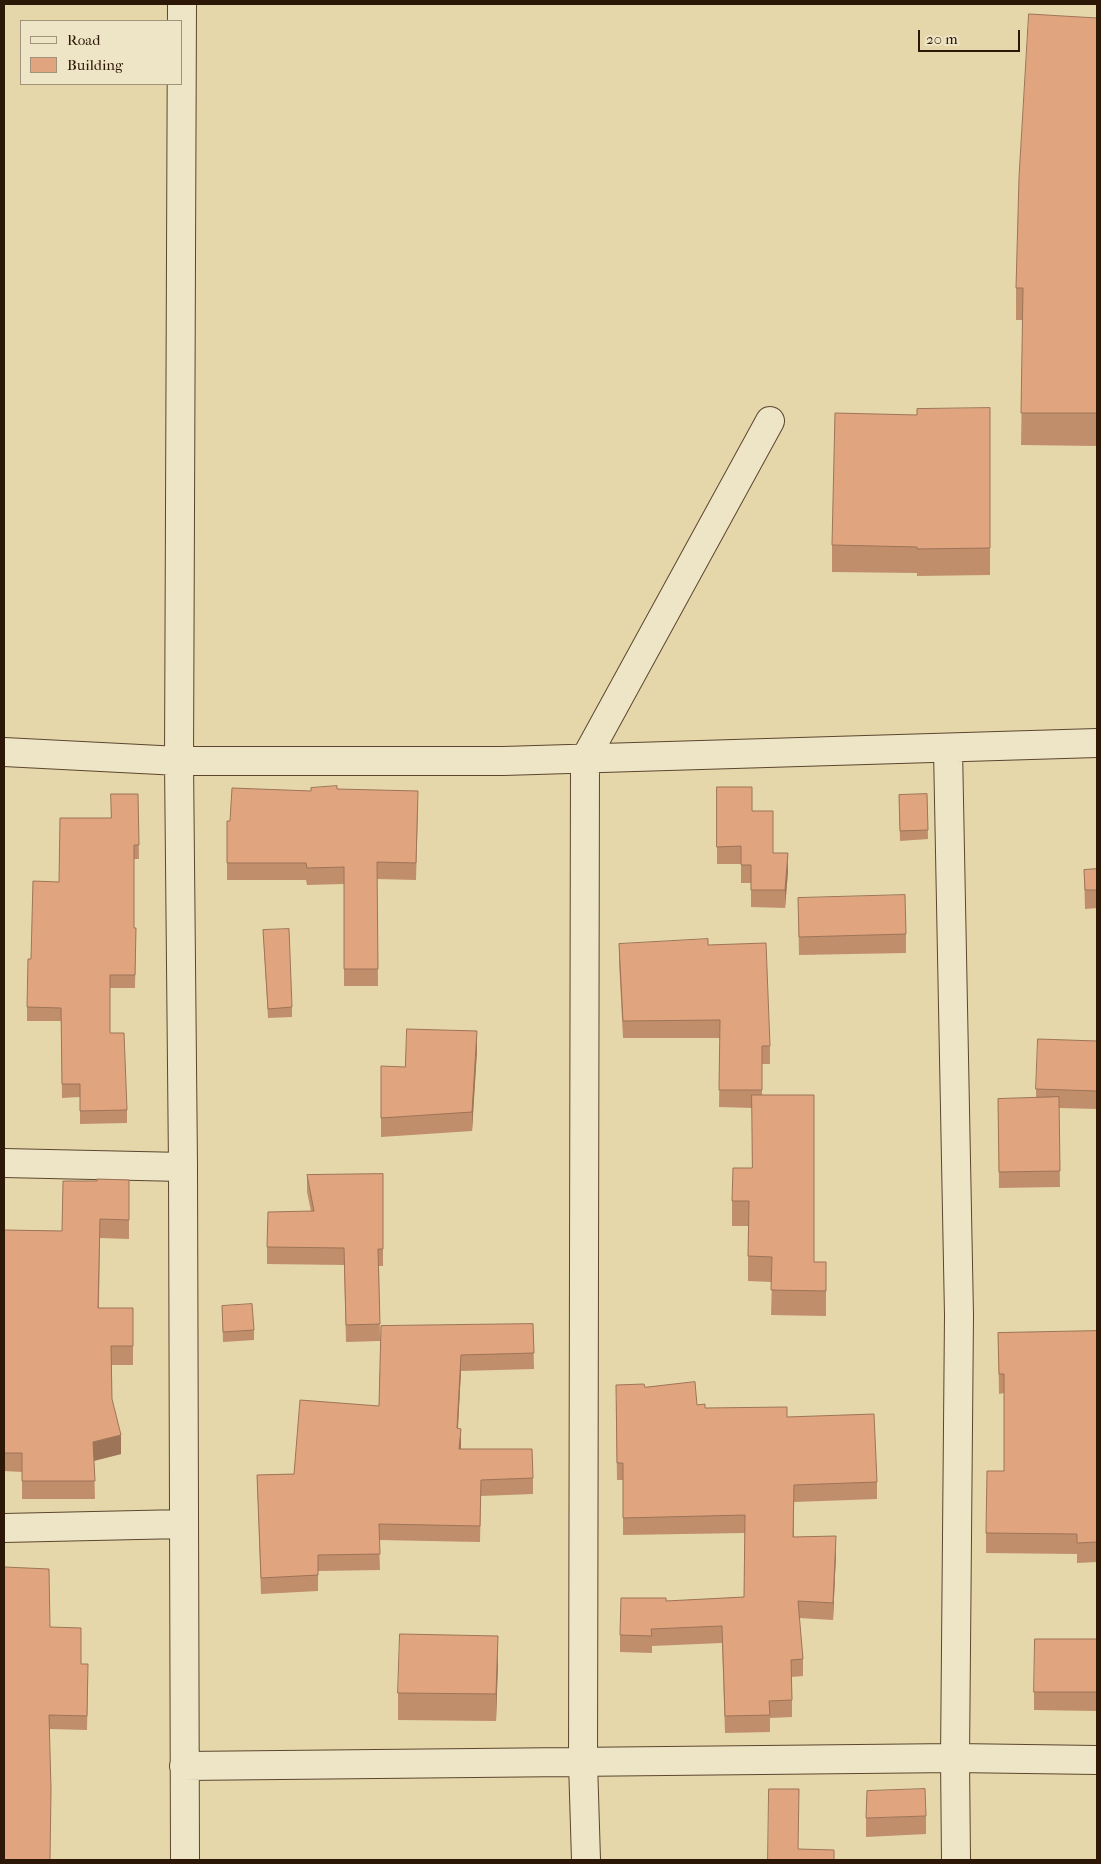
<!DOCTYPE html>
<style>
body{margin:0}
#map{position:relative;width:1101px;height:1864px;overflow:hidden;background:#e5d7a9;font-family:"IM FELL French Canon",serif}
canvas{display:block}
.frame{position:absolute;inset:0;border:5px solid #2d1706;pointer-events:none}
.legend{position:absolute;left:20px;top:20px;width:162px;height:65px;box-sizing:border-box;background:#eee5c7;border:1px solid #a1937a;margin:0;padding:6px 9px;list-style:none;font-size:15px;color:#2d1706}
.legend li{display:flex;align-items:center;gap:10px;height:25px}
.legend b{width:25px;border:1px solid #a1937a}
.scale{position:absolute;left:918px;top:30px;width:102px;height:22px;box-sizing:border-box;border:2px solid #2d1706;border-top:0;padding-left:6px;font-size:15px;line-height:18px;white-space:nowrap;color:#2d1706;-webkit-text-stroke:4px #eee5c7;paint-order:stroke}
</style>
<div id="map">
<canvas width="1101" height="1864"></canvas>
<div class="frame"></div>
<ul class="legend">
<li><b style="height:6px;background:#eee5c7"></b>Road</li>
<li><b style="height:14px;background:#e0a57e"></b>Building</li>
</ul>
<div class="scale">20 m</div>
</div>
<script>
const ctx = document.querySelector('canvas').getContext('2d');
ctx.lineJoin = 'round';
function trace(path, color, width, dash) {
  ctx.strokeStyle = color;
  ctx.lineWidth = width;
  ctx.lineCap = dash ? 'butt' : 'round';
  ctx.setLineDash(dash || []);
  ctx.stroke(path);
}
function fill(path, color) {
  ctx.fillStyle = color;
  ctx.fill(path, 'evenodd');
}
const minor = new Path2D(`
 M182,4L179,761L183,1167L185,1860
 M948,749L959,1315L955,1758L956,1860
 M4,752L179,761H503L1097,743
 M4,1163L183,1167
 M4,1528L183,1524
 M184,1766L955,1758L1097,1760
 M586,1860L583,1762L585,759L770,421`);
const wall = new Path2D(`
 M1097,18V446L1021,445L1023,320H1016V288Z
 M990,408V575L917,576V573L832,572V545L917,415Z
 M717,787L752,811L773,853L788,871L785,908L751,907V883H741V864H717Z
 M337,789L418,808L416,880L377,879L378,986H344V884L307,885L306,880H227V821H230L311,791Z
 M138,794L139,859H134V928H136L135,988H110V1033L127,1110V1123L80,1124V1097L62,1098L61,1021H27V1007L31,959L59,882L111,818Z
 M927,794L928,839L900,841L899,795Z
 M1097,869V908L1085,909L1084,870Z
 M798,898L906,934V953L799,955Z
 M263,930L292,1007V1017L268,1018Z
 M619,944L770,1046V1064H762V1095L814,1262H826V1316L771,1315L772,1282L748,1281V1226H732V1201L752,1168V1108L719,1107L720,1038H623L619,962Z
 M1097,1041V1109L1059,1108L1060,1187L999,1188L998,1099L1036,1098V1089Z
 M477,1050L472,1131L381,1137V1118L405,1067Z
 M383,1174V1266H379L380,1341L346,1342L344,1265L267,1264V1247L311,1211L307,1192V1175Z
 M129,1180V1239L100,1238L99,1308H133V1365H112V1399L121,1454L94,1461L95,1499H22V1472L4,1471V1230L62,1231L97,1181Z
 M222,1306L254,1330V1340L223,1342Z
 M533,1324L534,1369L461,1371L458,1428L461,1445V1449L533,1478V1494L481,1496L480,1542L379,1540L380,1570L318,1571V1591L261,1594L257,1475L294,1474L379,1406L381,1326Z
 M1097,1331V1562L1077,1563V1554L986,1553V1533L1004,1471V1393L999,1394L998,1333Z
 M645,1387L705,1408L787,1417L877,1482V1499L794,1502V1537L836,1553L833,1620L799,1618L803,1659V1676L792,1677V1717L770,1718V1732L725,1733L722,1643L652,1646V1653L620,1652V1635L666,1601L744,1597L745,1533L623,1535V1480H617L616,1402Z
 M50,1627L81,1664L88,1678L87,1730L50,1729L4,1860Z
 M1097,1639V1711L1034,1710V1692Z
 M498,1663L496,1721L398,1720V1693Z
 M926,1816V1834L866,1837V1818Z`);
const shadedWall = new Path2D(`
 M788,853V871L785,908V890Z
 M477,1031V1050L472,1131V1112Z
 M461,1355V1371L457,1444V1428Z
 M461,1429V1445L459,1465V1449Z
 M121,1435V1454L93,1461V1442Z
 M836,1536V1553L833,1620V1603Z
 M498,1636V1663L496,1721V1694Z`);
const building = new Path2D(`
 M1029,14L1097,18V413H1021L1023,288H1016L1019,178Z
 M990,408V548L917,549V547L832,545L835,413L917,415V409Z
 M337,786V789L418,791L416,863L377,862L378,969H344V867L307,868L306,863H227V821H230L232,788L311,791V788Z
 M717,787H752V811H773V853H788L785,890H751V865H741V846L717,847Z
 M111,794H138L139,845H134V928H136L135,975H110V1033H124L127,1110L80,1111V1084H62L61,1008L27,1007L28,959H31L33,881L59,882L60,818H111Z
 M927,794L928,830L900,831L899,795Z
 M1097,869V890H1085L1084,870Z
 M905,895L906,934L799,937L798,898Z
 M289,929L292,1007L268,1009L263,930Z
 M708,939V945L766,943L770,1046H762V1090H719L720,1020L623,1021L619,944Z
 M407,1029L477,1031L472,1112L381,1118V1066L405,1067Z
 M1038,1039L1097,1041V1091L1036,1089Z
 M752,1095H814V1262H826V1291L771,1290L772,1257L748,1256L749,1201H732L733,1168H752Z
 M1059,1097L1060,1171L999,1172L998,1099Z
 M383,1174V1249H378L380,1324L346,1325L344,1248L267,1247L268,1212L314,1211L307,1175Z
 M97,1179L129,1180V1220L100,1219L98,1308H133V1346H111L112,1399L121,1435L93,1442L95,1481H22V1453H4V1230L62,1231L63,1181H97Z
 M252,1304L254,1330L223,1332L222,1306Z
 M533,1324L534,1353L461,1355L457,1428L461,1429L459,1449H532L533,1478L481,1480L480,1526L379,1524L380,1554L318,1555V1575L261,1578L257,1475L294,1474L300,1400L379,1406L381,1326Z
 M1097,1331V1542L1077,1543V1534L986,1533L987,1471H1004V1374H999L998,1333Z
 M695,1382L697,1405L705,1404V1408L787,1407V1417L874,1414L877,1482L794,1485L793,1537L836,1536L833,1603L798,1601L803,1659L791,1660L792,1700L769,1701L770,1715L725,1716L722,1626L651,1629L652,1636L620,1635L621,1598H666V1601L744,1597L745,1515L623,1518V1463H617L616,1385L644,1384L645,1387Z
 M4,1567L49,1569L50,1627L81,1628V1664H88L87,1716L49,1715L51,1789L50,1860H4Z
 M400,1634L498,1636L496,1694L398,1693Z
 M1035,1639H1097V1692H1034Z
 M769,1789H799L798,1849L834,1850V1860H768Z
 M925,1789L926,1816L866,1818L867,1791Z`);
trace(minor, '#5b472f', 30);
trace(minor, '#eee5c7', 28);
fill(wall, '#c18e6c');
fill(shadedWall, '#9d7458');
fill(building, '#e0a57e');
trace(building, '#9d7458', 1);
</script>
